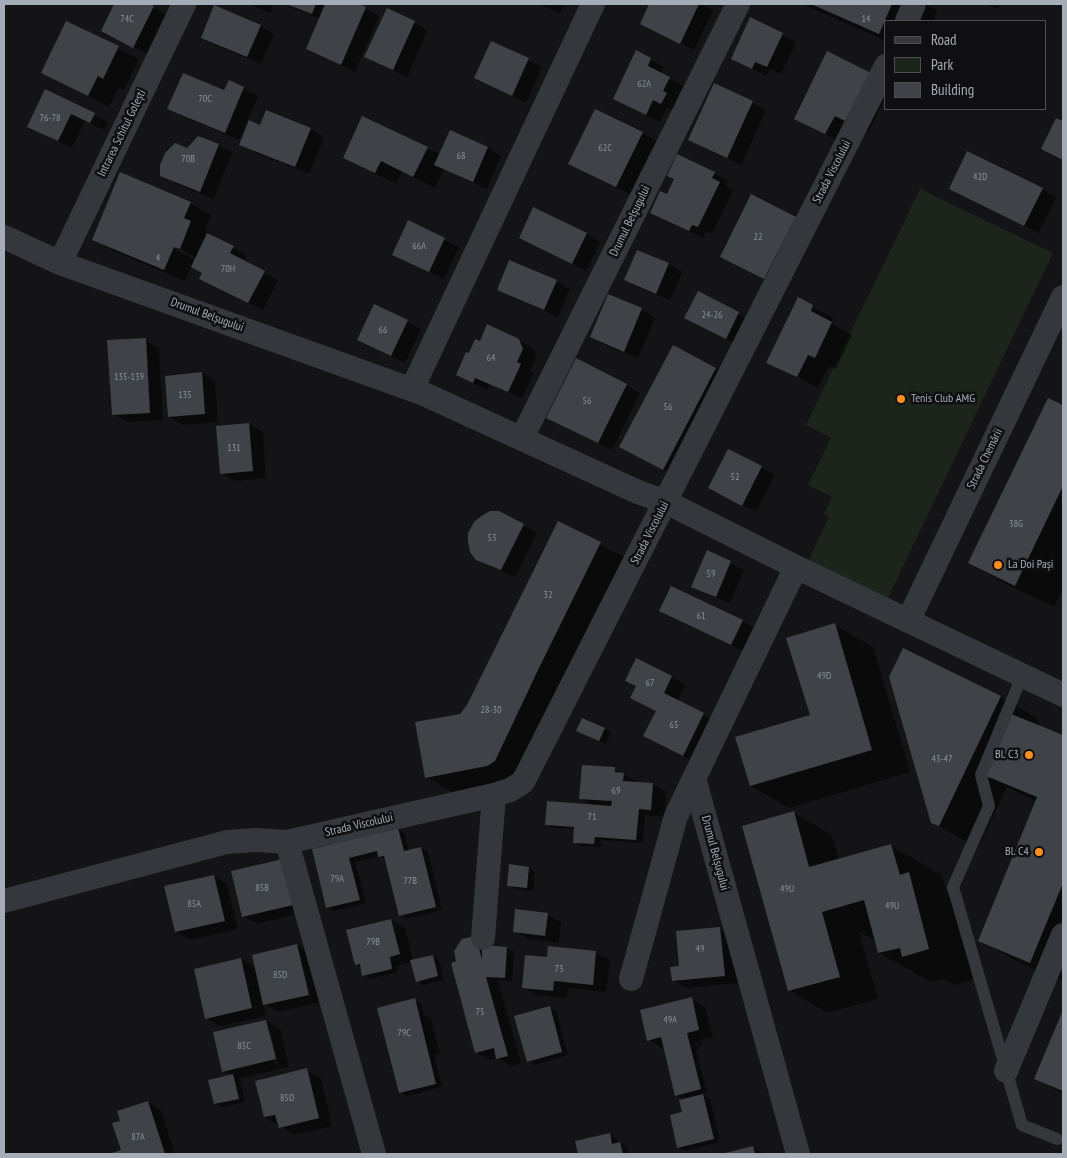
<!DOCTYPE html>
<meta charset="utf-8">
<style>
body{margin:0}
#map{position:relative;width:1067px;height:1158px;overflow:hidden;background:#141416;font-family:"PT Sans Narrow",sans-serif}
canvas{display:block}
.frame{position:absolute;inset:0;border:5px solid #a4adb7;pointer-events:none}
.legend{position:absolute;left:884px;top:20px;width:162px;height:90px;box-sizing:border-box;background:#0f0f11;border:1px solid #4b4e53;margin:0;padding:6px 9px;list-style:none;font-size:15px;color:#a4adb7}
.legend li{display:flex;align-items:center;gap:10px;height:25px}
.legend b{width:25px;border:1px solid #4b4e53}
</style>
<div id="map">
<canvas width="1067" height="1158"></canvas>
<div class="frame"></div>
<ul class="legend">
<li><b style="height:6px;background:#34373b"></b>Road</li>
<li><b style="height:14px;background:#1c241b"></b>Park</li>
<li><b style="height:14px;background:#3f4246"></b>Building</li>
</ul>
</div>
<script>
const ctx = document.querySelector('canvas').getContext('2d');
ctx.lineJoin = 'round';
function fill(path, color) {
  ctx.fillStyle = color;
  ctx.fill(path, 'evenodd');
}
function trace(path, color, width, dash) {
  ctx.strokeStyle = color;
  ctx.lineWidth = width;
  ctx.lineCap = dash ? 'butt' : 'round';
  ctx.setLineDash(dash || []);
  ctx.stroke(path);
}
function label(font, color, halo, rows, align = 'center') {
  ctx.font = font + ' "PT Sans Narrow",sans-serif';
  ctx.lineWidth = 5;
  ctx.setLineDash([]);
  ctx.textBaseline = 'middle';
  ctx.strokeStyle = halo;
  ctx.fillStyle = color;
  for (const [text, x, y, turn = 0] of rows) {
    ctx.save();
    ctx.translate(x, y);
    ctx.rotate((+turn || 0) * Math.PI / 180);
    ctx.textAlign = isNaN(turn) ? turn : align;
    if (halo) ctx.strokeText(text, 0, 0);
    ctx.fillText(text, 0, 0);
    ctx.restore();
  }
}
const green = new Path2D(`
 M920,189L1053,253L886,602L807,563L829,517L824,514L832,497L808,485L831,438L806,425Z`);
const shadow = new Path2D(`
 M116,4H147L167,15L147,54L102,31Z
 M249,4H274L270,13Z
 M284,4H355L379,16L355,72L307,49L320,19Z
 M539,4H564L560,13Z
 M651,4H701L713,11L694,50L641,24Z
 M802,4H925L937,11L933,21H886V41Z
 M985,4H1000L998,9Z
 M388,9L428,30L407,77L366,57Z
 M751,19L796,42L781,74L770,69L766,76L733,59Z
 M66,22L139,59L124,90L119,87L109,107L42,73Z
 M260,26L274,34L261,64L216,45L202,37Z
 M637,52L664,67L661,74L683,86L676,100L680,102L675,111L667,107L660,122L629,107Z
 M528,60L542,67L526,103L475,78Z
 M229,82L258,96L239,140L183,116L169,108L225,92Z
 M886,83V96L868,133L856,126L846,145L795,118Z
 M714,85L766,110L741,165L689,140Z
 M46,91L108,122L104,130L85,121L72,148L29,126Z
 M261,126L310,129L324,137L309,174L254,152L241,144Z
 M642,133L656,141L630,194L583,171Z
 M198,138L219,145L232,153L214,199L175,183L161,175Z
 M427,148L440,155L488,148L501,156L487,189L444,169L435,188L402,172L396,184L344,157Z
 M678,155L728,181L726,186L733,191L712,234L706,231L703,238L665,220L668,196L675,179Z
 M120,174L190,203L211,215L205,230L211,234V236L247,255L243,261L278,280L263,310L215,286L204,273L191,266L185,281L114,251L93,239ZM169,242L196,258V261L168,245Z
 M1042,189L1056,197L1039,233L964,196Z
 M795,218L816,230L785,290L721,256Z
 M409,222L459,247L444,279L394,254Z
 M586,234L600,242L586,271L534,245Z
 M638,251L669,264L682,272L670,300L640,288L626,280Z
 M510,261L557,281L570,289L558,317L512,297L498,289Z
 M699,293L752,321L740,346L700,325Z
 M608,296L642,310L655,318L638,358L605,345L591,337Z
 M798,299L833,318L831,323L852,335L836,369L829,366L818,388L768,362Z
 M375,306L421,329L405,363L359,340Z
 M145,340L159,348L163,420L127,422L113,414Z
 M519,340L533,348L536,357L530,371L534,373L522,398L489,384L487,390L457,375L470,355L481,342Z
 M673,346L729,377L677,477L635,454Z
 M202,373L215,381L218,422L183,425L169,417Z
 M626,385L640,393L612,450L562,425Z
 M1048,399L1063,407V588L1054,607L1008,585L970,563Z
 M249,424L263,432L266,478L235,481L221,473Z
 M761,467L775,475L756,512L723,496Z
 M559,523L628,559L522,777L454,793L427,777L461,715L468,706Z
 M523,525L537,533L515,577L477,559Z
 M708,552L744,570L730,604L693,586Z
 M660,611L742,621L756,629L745,652Z
 M835,625L873,647L910,772L789,808L751,786L811,716Z
 M904,650L1001,697L1039,719L1037,726L1063,737V981L1018,962L979,940L1037,802L1007,787L978,848L932,822Z
 M637,660L686,685L677,701L717,722L697,763L658,744L657,711L637,686Z
 M604,729L611,732L606,744L584,734Z
 M615,769L637,782L653,784L666,792L665,817L645,815L643,843L601,840V847L581,846L574,842L575,829L553,828L546,824L595,806L580,798Z
 M794,813L832,835L839,860L891,846L942,875L948,897L960,903L980,978L955,985L943,979L931,982L879,953L876,940H874L859,932L878,999L827,1013L789,990Z
 M398,829L404,833L409,851L421,848L428,852L442,910L406,919L400,915L387,860L379,856L355,862L366,903L334,911L327,908L313,850Z
 M282,860L306,912L257,924L243,916Z
 M529,868L535,872L533,891L515,889L508,885Z
 M214,876L227,884L238,929L190,940L176,932Z
 M547,914L561,922L559,943L528,939L514,931Z
 M391,920L405,928L413,961L433,956L439,960L444,980L423,985L417,981L412,962L397,966L398,972L370,979L364,975L362,968L356,964Z
 M720,929L734,937L738,983L686,988L673,980L680,967Z
 M475,937L489,947L507,948L514,952L512,981L498,980L521,1064L511,1066L498,1058L490,1060L476,1052L453,964L458,962L455,951L463,940ZM477,946H479L483,965H482Z
 M297,945L311,953L322,1002L278,1012L263,1003L266,1016L220,1026L206,1018L241,959L256,968Z
 M549,948L596,953L610,960L606,992L568,988L567,998L537,995L523,987L548,959Z
 M691,999L705,1007L713,1037L700,1040L702,1046L695,1042V1045L700,1048L696,1049L707,1093L701,1094L710,1099L720,1142L685,1151L679,1147L685,1100L676,1095L665,1047L662,1048L649,1040Z
 M414,1000L421,1003L424,1015L431,1019L440,1054L434,1055L442,1087L407,1096L400,1092Z
 M549,1007L556,1011L568,1055L535,1065L528,1061Z
 M1063,1013V1094L1036,1078Z
 M266,1021L280,1029L289,1067L240,1078L245,1102L222,1107L215,1104L232,1076L223,1071ZM267,1030H270L278,1065L276,1066Z
 M307,1070L321,1078L332,1126L294,1135L265,1117Z
 M148,1102L161,1110L175,1154H112L122,1151L121,1121Z
 M610,1134L616,1138L618,1144L620,1143L627,1147L629,1154H579L577,1142Z
 M752,1147L764,1154H724Z`);
const building = new Path2D(`
 M114,4H149L154,6L133,48L101,31Z
 M286,4H316L312,14Z
 M325,4H359L366,7L341,65L306,49Z
 M649,4H699L680,44L640,24Z
 M811,4H892L879,34Z
 M214,5L261,25L247,57L201,38Z
 M387,8L415,21L393,70L364,57Z
 M750,17L783,33L767,67L755,62L752,69L731,59Z
 M66,21L119,46L103,79L98,76L88,96L41,73Z
 M491,41L529,58L512,96L474,78Z
 M636,50L651,58L648,66L670,77L663,91L667,93L661,104L653,100L646,115L613,99Z
 M827,51L871,73L847,122L835,116L825,134L794,119Z
 M183,73L224,90L229,80L244,87L225,133L167,109Z
 M714,83L753,101L727,158L688,140Z
 M45,89L95,113L90,123L71,114L58,141L27,127Z
 M595,109L643,132L616,187L568,164Z
 M266,110L311,128L295,167L239,145L249,120L260,125Z
 M362,116L428,147L413,177L381,161L375,173L343,158Z
 M1056,118L1063,121V160L1041,149Z
 M450,130L488,147L473,182L434,165Z
 M198,136L219,144L200,192L160,176V165L165,153L175,143L187,148Z
 M967,151L1043,188L1024,226L949,189Z
 M677,154L715,172L712,178L720,182L698,227L692,225L689,231L650,213L660,191L667,194L674,179L667,176Z
 M120,172L191,202L184,218L191,221L180,249L174,247L164,270L92,240Z
 M751,194L796,217L764,279L720,257Z
 M533,207L587,233L572,264L519,238Z
 M408,220L445,238L429,272L392,255Z
 M207,233L234,246L230,253L265,271L248,303L199,279L202,273L191,267Z
 M637,250L669,263L656,294L624,280Z
 M509,260L557,280L544,310L497,290Z
 M698,291L739,312L726,339L684,318Z
 M608,294L642,308L624,352L590,337Z
 M798,297L813,305L811,311L832,322L815,358L808,355L797,377L766,363Z
 M374,304L408,320L391,356L357,340Z
 M487,324L519,339L523,349L517,362L521,364L508,392L475,378L473,383L456,375L466,352L469,353L475,339L480,341Z
 M146,338L150,413L112,415L107,340Z
 M673,345L716,368L663,470L619,447Z
 M576,358L627,384L598,443L546,418Z
 M202,372L205,414L168,417L165,376Z
 M1048,398L1063,405V486L1015,586L968,563Z
 M249,423L253,471L220,474L216,426Z
 M728,449L762,466L742,506L708,488Z
 M490,511H499L524,524L501,570L476,560L470,552L468,542V533L474,522L480,517Z
 M558,521L601,542L538,670L495,761L487,766L425,778L415,722L460,714L467,705Z
 M707,550L731,561L716,597L691,587Z
 M671,586L743,620L731,645L659,611Z
 M835,623L872,750L750,786L735,737L810,715L786,638Z
 M903,648L1001,696L939,826L931,823L889,677Z
 M636,658L672,676L664,693L704,713L683,756L643,736L656,711L630,698L636,686L625,681Z
 M1011,714L1063,735V883L1030,963L978,941L1037,797L986,776Z
 M582,718L605,728L599,741L576,731Z
 M582,765L615,767V772L624,773L623,781L653,783L651,810L639,809L636,840L595,837L594,844L573,843L574,827L545,825L547,801L611,806L612,801L579,799Z
 M794,811L809,867L891,844L900,875L909,872L929,949L902,957L900,948L878,953L864,900L822,912L840,977L788,991L742,826Z
 M398,828L404,851L421,847L436,907L399,916L384,856L378,857L377,851L349,858L360,900L326,908L312,849Z
 M283,859L293,905L242,917L231,871Z
 M509,864L529,867L527,888L507,886Z
 M214,875L225,921L175,932L164,886Z
 M515,909L548,913L545,936L513,932Z
 M391,919L400,954L390,957L392,969L362,976L360,964L355,965L346,930Z
 M720,927L725,976L672,981L670,967L679,966L676,931Z
 M475,936L482,959V945L507,947L505,978L486,977L508,1056L496,1059L494,1048L475,1053L451,963L456,961L454,951L462,939Z
 M297,944L309,995L263,1005L252,955Z
 M548,946L596,951L593,985L554,981L553,991L522,988L525,955L547,957Z
 M433,955L438,976L416,982L410,960Z
 M241,958L252,1008L205,1019L194,969Z
 M692,997L699,1030L687,1033L701,1089L675,1096L661,1037L647,1041L640,1010Z
 M415,998L436,1084L399,1093L377,1008Z
 M550,1006L562,1052L527,1062L514,1016Z
 M1063,1010V1091L1034,1079Z
 M266,1020L276,1059L222,1072L213,1032Z
 M307,1068L319,1118L279,1128L275,1115L264,1117L255,1081Z
 M233,1074L239,1099L214,1104L208,1080Z
 M703,1094L714,1139L677,1148L670,1115L682,1112L679,1100Z
 M148,1101L165,1154H108L121,1150L112,1123L120,1121L117,1111Z
 M610,1133L612,1144L620,1142L623,1154H578L575,1141Z
 M753,1146L755,1154H721Z`);
const lane = new Path2D(`
 M1022,676L981,775L989,806L953,887L1022,1125L1057,1139`);
const street = new Path2D(`
 M907,21L914,4
 M4,237L60,263L424,394L638,492L666,502L796,567L1063,695
 M60,263L184,4
 M412,389L593,4
 M522,438L738,4
 M908,621L1063,297
 M694,778L798,1154
 M287,842L374,1154
 M4,901L227,842L256,840L287,842L494,795L510,790L523,782L886,66
 M483,938L494,795
 M631,979L676,816L796,567
 M1006,1071L1063,935`);
const markers = [
 [901,399,5,"#ff8d22"],
 [998,565,5,"#ff8d22"],
 [1029,755,5,"#ff8d22"],
 [1039,852,5,"#ff8d22"]
];
const numberNames = [
 ["74C",127,19],
 ["14",866,19],
 ["62A",644,84],
 ["70C",205,99],
 ["76-78",50,118],
 ["62C",605,148],
 ["68",461,156],
 ["70B",188,159],
 ["42D",980,177],
 ["22",758,237],
 ["66A",419,246],
 ["4",158,258],
 ["70H",228,269],
 ["24-26",712,315],
 ["66",383,330],
 ["64",491,358],
 ["135-139",129,377],
 ["135",185,395],
 ["56",587,401],
 ["56",668,407],
 ["131",234,448],
 ["52",735,477],
 ["38G",1016,524],
 ["53",492,538],
 ["59",711,574],
 ["32",548,595],
 ["61",701,616],
 ["49D",824,676],
 ["67",650,683],
 ["28-30",491,710],
 ["65",674,725],
 ["43-47",942,759],
 ["69",616,791],
 ["71",592,817],
 ["79A",337,879],
 ["77B",410,881],
 ["85B",262,888],
 ["49U",787,889],
 ["85A",194,904],
 ["49U",892,906],
 ["79B",373,942],
 ["49",700,949],
 ["73",559,969],
 ["85D",280,975],
 ["75",480,1012],
 ["49A",670,1020],
 ["79C",404,1033],
 ["85C",244,1046],
 ["85D",287,1098],
 ["87A",138,1137]
];
const streetNames = [
 ["Intrarea Schitul Golești",122,133,-64],
 ["Strada Viscolului",832,172,-63],
 ["Drumul Belșugului",630,221,-64],
 ["Drumul Belșugului",207,315,20],
 ["Strada Chemării",985,459,-64],
 ["Strada Viscolului",650,533,-63],
 ["Strada Viscolului",359,825,-13],
 ["Drumul Belșugului",715,853,75]
];
const poiNames = [
 ["Tenis Club AMG",911,399],
 ["La Doi Pași",1008,565],
 ["Bl. C3",1019,755,"right"],
 ["Bl. C4",1029,852,"right"]
];
fill(green, '#1c241b');
fill(shadow, '#0007');
fill(building, '#3f4246');
trace(lane, '#34373b', 12);
trace(street, '#34373b', 24);
for (const [x, y, r, color] of markers) {
  const dot = new Path2D();
  dot.arc(x, y, r, 0, 2 * Math.PI);
  ctx.fillStyle = color;
  ctx.fill(dot);
  trace(dot, '#0f0f11', 2);
}
label('10px', '#8b929b', null, numberNames);
label('12px', '#a4adb7', '#0f0f11', streetNames);
label('12px', '#a4adb7', '#0f0f11', poiNames, 'left');
</script>
